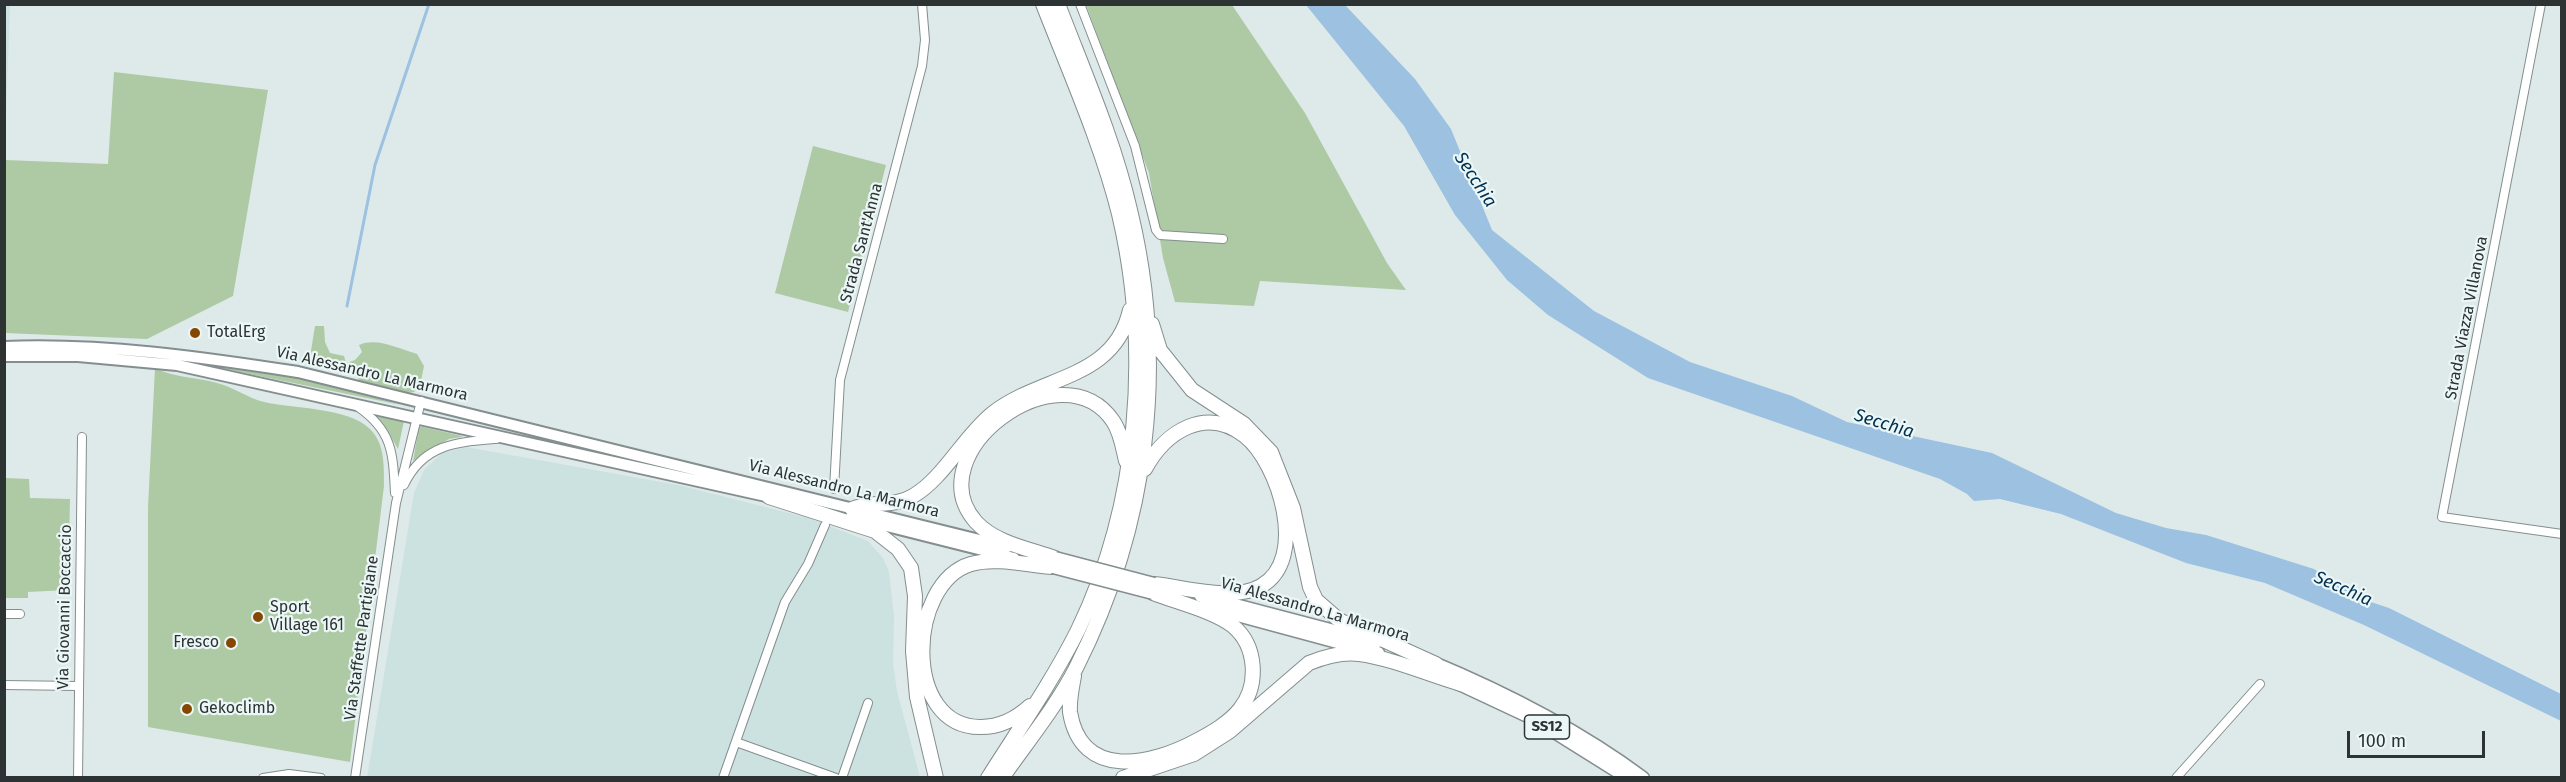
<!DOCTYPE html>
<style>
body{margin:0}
#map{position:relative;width:2566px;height:782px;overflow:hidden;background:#deeae9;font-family:"Fira Sans",sans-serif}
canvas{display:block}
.frame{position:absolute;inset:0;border:6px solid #2d3232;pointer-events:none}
.scale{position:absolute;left:2347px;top:731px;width:138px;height:27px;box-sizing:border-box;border:3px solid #2d3232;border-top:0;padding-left:8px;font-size:18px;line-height:21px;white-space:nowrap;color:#2d3232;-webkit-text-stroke:4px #ebf7f6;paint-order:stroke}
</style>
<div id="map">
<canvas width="2566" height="782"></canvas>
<div class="frame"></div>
<div class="scale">100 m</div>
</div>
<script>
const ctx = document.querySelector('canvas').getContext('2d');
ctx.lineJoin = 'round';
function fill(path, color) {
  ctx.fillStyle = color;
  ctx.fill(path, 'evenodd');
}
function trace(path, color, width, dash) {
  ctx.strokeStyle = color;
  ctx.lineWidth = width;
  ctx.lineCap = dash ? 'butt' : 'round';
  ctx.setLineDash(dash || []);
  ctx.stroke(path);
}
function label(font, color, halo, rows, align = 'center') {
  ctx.font = font + ' "Fira Sans",sans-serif';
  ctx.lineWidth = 4.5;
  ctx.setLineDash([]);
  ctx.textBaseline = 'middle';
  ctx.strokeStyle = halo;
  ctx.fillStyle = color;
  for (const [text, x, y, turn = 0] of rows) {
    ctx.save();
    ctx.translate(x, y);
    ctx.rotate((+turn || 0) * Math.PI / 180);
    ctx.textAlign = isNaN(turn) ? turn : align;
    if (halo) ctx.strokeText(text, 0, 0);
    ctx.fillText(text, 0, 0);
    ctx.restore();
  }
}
const built = new Path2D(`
 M10,5L5,148L4,5Z
 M466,447L678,485L809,518L868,541L883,558L889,572L894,616L893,664L897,691L920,777L367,778L414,493L424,470L442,453Z`);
const green = new Path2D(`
 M1086,5H1232L1305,113L1387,263L1406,290L1260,281L1254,306L1175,302L1163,258L1149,173Z
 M114,72L268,90L233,296L147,339L5,333V160L108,164Z
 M813,146L886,165L848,312L775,293Z
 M315,326H324L325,342L330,353L344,356L346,363L355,360L362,352L359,345C377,337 399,349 417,354L424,366L420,386L414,392L407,393L360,382L355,372L310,357Z
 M215,364L299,377L401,405L215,367Z
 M155,368C175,378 196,377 217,383C233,387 248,398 264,402C294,409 348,407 370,429C385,444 384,466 384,486L350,762L148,727V507Z
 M373,414L404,421L398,449L389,433Z
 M419,426L462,436V437L449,439L413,461Z
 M5,478L29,479L30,498L70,499L68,590L28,592V598H5Z`);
const water = new Path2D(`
 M1306,5H1345L1415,79L1451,129L1492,230L1594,311L1690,362L1792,396L1847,422L1992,453L2116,513L2166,528L2206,535L2314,569L2359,598L2389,608L2561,694V721L2364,625L2265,583L2186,563L2061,514L2000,499L1974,501L1967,494L1940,479L1648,378L1548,315L1507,280L1455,215L1404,126Z`);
const stream = new Path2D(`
 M347,306L375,165L429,4`);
const minor = new Path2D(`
 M1080,4L1135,146L1156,230L1160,235L1223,239
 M2541,4L2442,517L2562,534
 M358,407C393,431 393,454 395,493
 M404,485C423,444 457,442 496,439
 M834,489L840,380L922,66L925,40L922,4
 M4,614H20
 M4,685L77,686
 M736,742L836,778
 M78,778L82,437
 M263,778L289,774L321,778
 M355,778L396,503L421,401
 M723,778L785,602L808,564L825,525
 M842,778L868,703
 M2176,778L2260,684`);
const secondary = new Path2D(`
 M4,347C103,343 201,357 298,372L1008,547
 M4,356H78L177,365L775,498
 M851,517L1014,558`);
const primary = new Path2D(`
 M1201,596L1376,642
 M1204,606L1378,653
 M1429,661C1504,692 1577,729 1643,778
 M1453,681L1532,718L1628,778`);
const trunk = new Path2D(`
 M1152,324L1160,350L1192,390L1244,424L1271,452L1293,508L1310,587L1316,600L1339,620L1436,664
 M1145,469C1165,432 1206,405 1245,436C1279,463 1309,559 1261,586C1233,602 1185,587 1154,584
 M769,497L875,531L898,549L911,568L915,596L913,651L917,697L936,778
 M852,509C872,500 893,508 913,496C944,478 964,436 993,413C1042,375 1114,380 1130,310
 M1055,558C1030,549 995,543 976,522C915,453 1061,345 1113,421C1121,433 1123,448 1126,461
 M1074,676C1072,687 1069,701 1070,712C1081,781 1152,765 1196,741C1211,733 1229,723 1240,709C1259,685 1257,646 1233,626C1214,611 1176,602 1153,593
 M1030,706C1017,718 1000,727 981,727C902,728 907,583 971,564C995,557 1027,565 1053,567
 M988,778C1019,729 1052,682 1078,630C1139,504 1151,350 1119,214C1102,145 1069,71 1043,4
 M1002,778C1027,742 1056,707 1076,668C1148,526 1168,366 1130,210C1114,140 1084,72 1058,4
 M1123,778L1194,754L1230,731L1309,663C1324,657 1342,652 1359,654C1391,658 1430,675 1461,684`);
const primaryBridge = new Path2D(`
 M1055,558L1154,584
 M1053,567L1153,593`);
const markers = [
 [195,333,6,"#844802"],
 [258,617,6,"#844802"],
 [231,643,6,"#844802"],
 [187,709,6,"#844802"]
];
const shields = [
 [1547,727,45]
];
const shieldNames = [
 ["SS12",1547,727]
];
const streetNames = [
 ["Strada Sant'Anna",862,243,-75],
 ["Strada Viazza Villanova",2467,318,-79],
 ["Via Alessandro La Marmora",372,374,13],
 ["Via Alessandro La Marmora",844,489,14],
 ["Via Giovanni Boccaccio",65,607,-89],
 ["Via Alessandro La Marmora",1315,610,16],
 ["Via Staffette Partigiane",362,638,-82]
];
const poiNames = [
 ["TotalErg",207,333],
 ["Sport",270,608],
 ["Village 161",270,626],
 ["Fresco",219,643,"right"],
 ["Gekoclimb",199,709]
];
const waterNames = [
 ["Secchia",1475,180,57],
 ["Secchia",1884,424,17],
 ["Secchia",2343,589,24]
];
fill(built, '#cce2e0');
fill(green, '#adcaa5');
fill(water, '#9cc1e1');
trace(stream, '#9cc1e1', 3);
trace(minor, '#848e8e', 10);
trace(secondary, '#848e8e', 14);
trace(primary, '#848e8e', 15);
trace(trunk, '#848e8e', 16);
trace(minor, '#fff', 8);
trace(secondary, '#fff', 10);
trace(primary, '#fff', 12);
trace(trunk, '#fff', 14);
trace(primaryBridge, '#848e8e', 15, []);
trace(primaryBridge, '#fff', 12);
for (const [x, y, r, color] of markers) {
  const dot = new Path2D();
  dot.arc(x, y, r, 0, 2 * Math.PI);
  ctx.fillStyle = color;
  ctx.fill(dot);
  trace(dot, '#ebf7f6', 2);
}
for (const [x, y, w] of shields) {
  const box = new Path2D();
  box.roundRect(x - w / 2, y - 12, w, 24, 4.5);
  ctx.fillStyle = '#ebf7f6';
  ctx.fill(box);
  trace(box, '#2d3232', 1.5);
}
label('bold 15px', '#2d3232', null, shieldNames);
label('16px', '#2d3232', '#ebf7f6', streetNames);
label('16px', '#2d3232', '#ebf7f6', poiNames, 'left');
label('italic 18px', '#012f4e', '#ebf7f6', waterNames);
</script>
